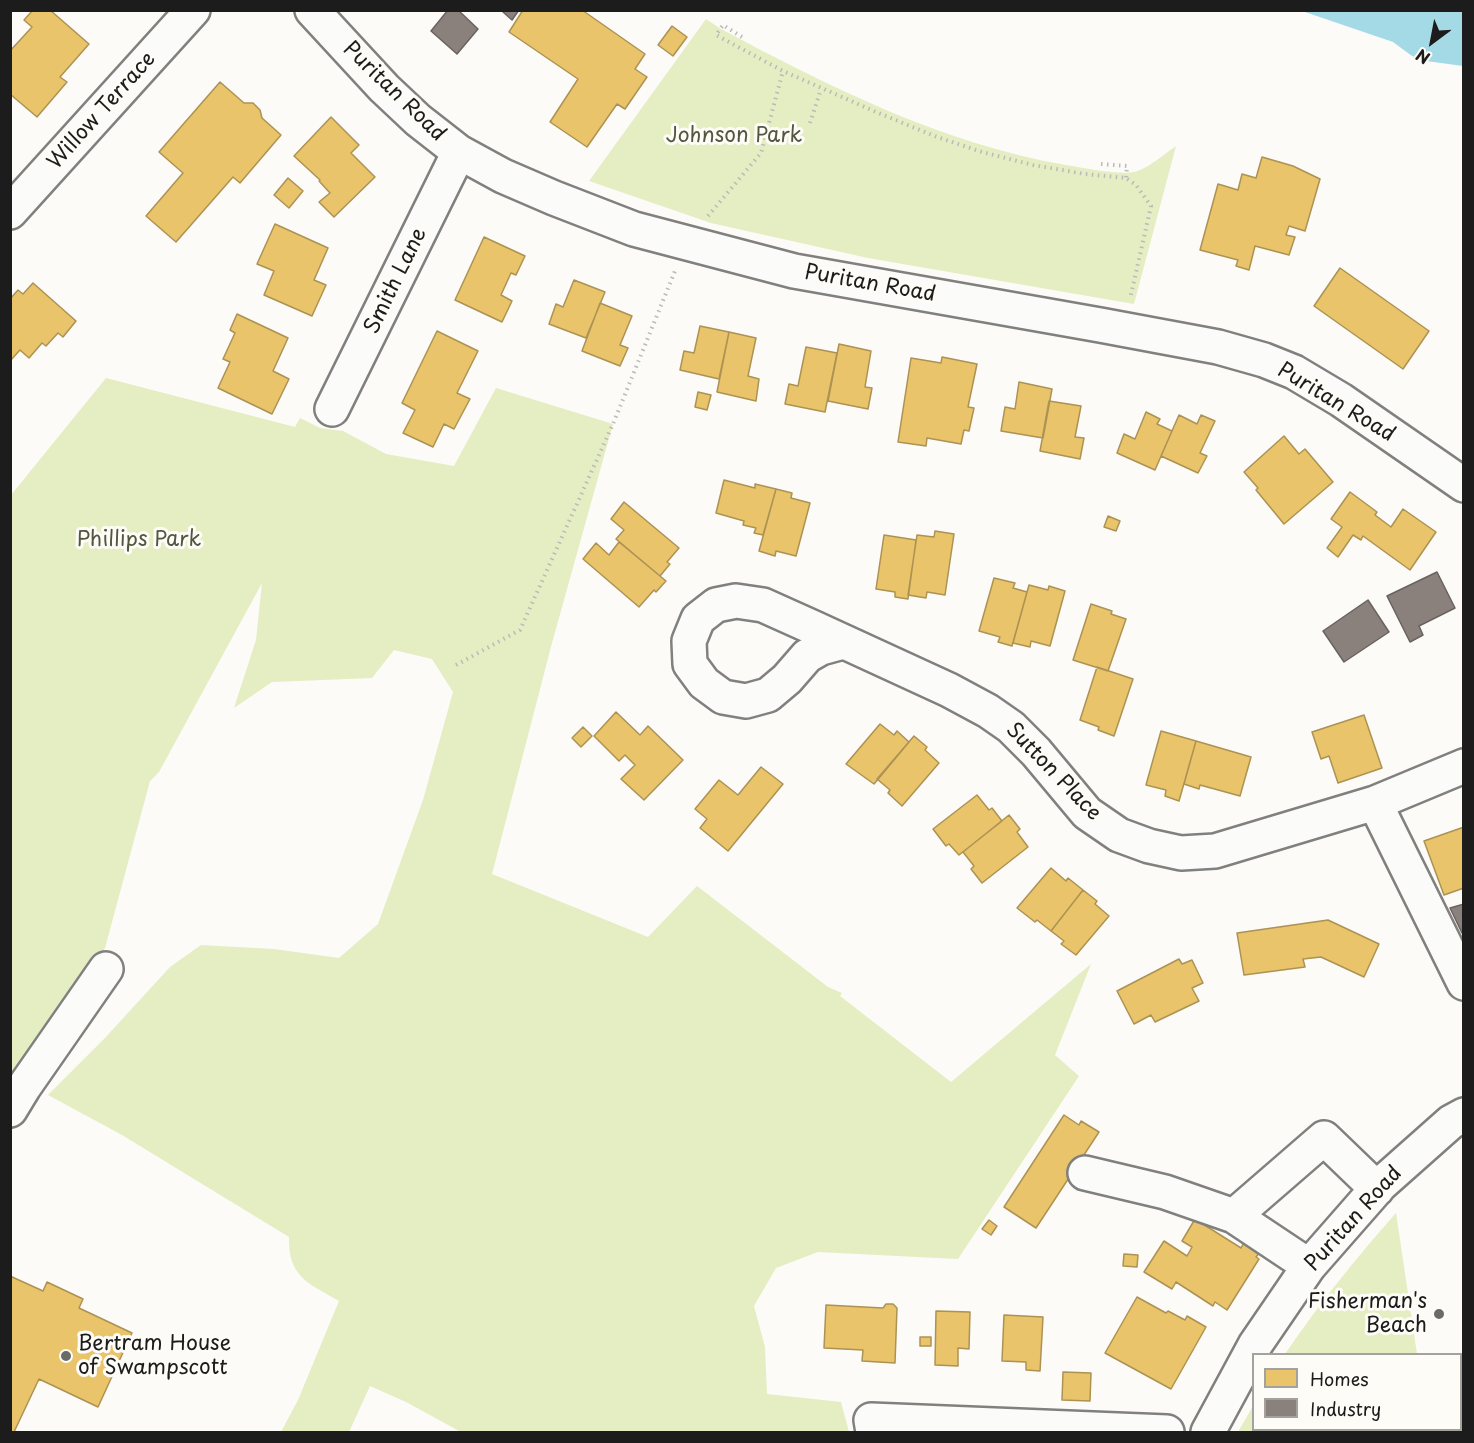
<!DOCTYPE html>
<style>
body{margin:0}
#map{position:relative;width:1474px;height:1443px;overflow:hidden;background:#fcfbf8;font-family:"Playpen Sans",sans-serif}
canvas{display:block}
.frame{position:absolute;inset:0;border:12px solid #1c1c1c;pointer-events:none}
.legend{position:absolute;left:1252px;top:1353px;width:210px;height:78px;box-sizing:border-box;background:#fdfcf7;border:2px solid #a3a29f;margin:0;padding:8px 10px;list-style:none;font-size:18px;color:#1c1c1c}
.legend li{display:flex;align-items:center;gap:12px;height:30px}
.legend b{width:30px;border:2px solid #a3a29f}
.north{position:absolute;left:1402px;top:12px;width:60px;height:60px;-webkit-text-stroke:4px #fdfcf7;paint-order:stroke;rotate:212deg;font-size:16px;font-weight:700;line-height:24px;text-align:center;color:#1c1c1c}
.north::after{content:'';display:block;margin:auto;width:21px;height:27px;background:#1c1c1c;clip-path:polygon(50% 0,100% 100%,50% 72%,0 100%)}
</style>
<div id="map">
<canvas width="1474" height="1443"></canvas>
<div class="frame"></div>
<ul class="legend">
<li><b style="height:16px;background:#e9c46a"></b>Homes</li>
<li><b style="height:16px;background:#8a817c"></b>Industry</li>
</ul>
<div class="north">N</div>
</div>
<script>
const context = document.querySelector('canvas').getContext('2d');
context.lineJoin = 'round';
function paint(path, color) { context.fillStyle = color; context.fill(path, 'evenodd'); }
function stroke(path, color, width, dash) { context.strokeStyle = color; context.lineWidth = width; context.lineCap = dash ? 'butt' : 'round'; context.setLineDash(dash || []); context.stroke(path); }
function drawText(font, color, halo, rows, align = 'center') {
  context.font = font + ' "Playpen Sans",sans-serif'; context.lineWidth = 6; context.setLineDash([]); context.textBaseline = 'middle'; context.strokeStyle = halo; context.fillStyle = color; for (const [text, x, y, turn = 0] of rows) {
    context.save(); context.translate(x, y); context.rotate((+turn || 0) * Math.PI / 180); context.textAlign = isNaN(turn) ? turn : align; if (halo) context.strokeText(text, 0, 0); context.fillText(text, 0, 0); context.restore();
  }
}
paint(new Path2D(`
 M706 19 721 29C830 87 943 144 1066 165 1084 168 1117 175 1134 172 1146 170 1166 153 1176 146L1134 304 868 258 711 223 589 181Z
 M106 378 295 427 300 418 320 428 343 431 386 454 454 466 496 388 613 424 552 643 492 874 648 937 697 886 828 987 842 993 840 996 951 1082 1091 964 1055 1055 1079 1076 958 1259 818 1252 776 1268 754 1306 765 1347 767 1394 841 1402 849 1432H461L406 1402 370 1386 349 1432H281L298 1400 339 1301C308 1283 288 1277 289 1237L122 1135 48 1095 104 1039 170 967 201 945 274 949 339 958 378 924 423 800 453 692 432 659 394 650 372 678 272 682 234 708 256 640 262 583 159 772 150 781 105 948 11 1087V495Z
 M1396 1213 1417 1354H1285C1319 1304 1356 1258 1396 1213Z
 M1253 1406 1254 1430H1429V1432H1238Z`), '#e5edc2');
paint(new Path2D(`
 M1302 11H1463V66L1426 61 1412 56 1393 42Z`), '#a4dae6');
const homes = new Path2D(`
 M33 10H50L89 44 60 77 67 82 37 117 10 94V51L32 27 24 20Z
 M523 10H582L645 54 635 69 647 77 625 109 617 104 587 147 550 122 578 79 509 32Z
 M672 26 687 37 673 56 658 45Z
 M220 82 244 103H253L260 110 262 118 281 135 240 183 233 177 176 242 146 216 183 173 159 152Z
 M331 117 359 145 351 153 375 177 334 217 319 202 330 193 319 181 320 180 294 156Z
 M1262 157 1293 166 1320 179 1305 231 1289 226 1286 235 1295 237 1289 255 1255 246 1249 270 1236 266 1238 260 1200 250 1218 184 1238 190 1242 174 1256 178Z
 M288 178 303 191 289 208 274 195Z
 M275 224 328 248 314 280 326 285 312 316 264 295 274 271 257 264Z
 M484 237 525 256 516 275 511 273 501 295 512 301 502 322 455 300Z
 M1340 268 1429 331 1403 369 1314 306Z
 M574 280 605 292 586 338 549 324 556 304 563 307Z
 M33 283 76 321 63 337 58 333 46 346 42 343 29 358 20 350 10 361V299L18 290 23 294Z
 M600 303 632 316 620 345 628 348 620 366 582 351Z
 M237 314 288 338 273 371 289 379 272 414 218 388 230 362 223 359 235 333 230 330Z
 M700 326 729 332 719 379 680 370 684 351 694 353Z
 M437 331 478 351 457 393 470 399 454 429 444 424 433 447 403 433 415 410 402 403Z
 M729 332 756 338 748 376 759 379 756 401 717 392Z
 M839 344 871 351 865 387 872 388 868 409 828 401Z
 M806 347 837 353 825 412 785 404 789 384 798 386Z
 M942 357 977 364 968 407 974 408 969 431 964 430 961 444 927 438 926 446 898 442 911 358 941 363Z
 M1019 382 1052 389 1043 438 1001 431 1005 407 1015 409Z
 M698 392 711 395 707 410 695 407Z
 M1049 401 1081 406 1075 437 1084 438 1080 459 1040 451Z
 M1146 412 1160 419 1157 424 1172 431 1155 470 1117 453 1124 434 1135 439Z
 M1179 415 1197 424 1201 415 1215 421 1200 453 1207 456 1198 473 1161 456Z
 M1284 436 1299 454 1305 449 1333 482 1284 524 1256 490 1258 488 1244 472Z
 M724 480 755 488V484L776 489 763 535 754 533 756 528 743 525 744 521 716 513Z
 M776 489 792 493 791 498 810 503 796 556 776 551 775 556 759 551Z
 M1350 492 1377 512 1375 515 1391 527 1403 509 1436 532 1410 570 1363 536 1361 540 1353 535 1338 557 1327 548 1342 527 1331 519Z
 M624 502 679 548 667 562 670 564 660 576 616 539 624 530 611 519Z
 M1108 516 1120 521 1116 531 1104 527Z
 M935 531 954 534 945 595 927 592 926 598 908 595 917 535 934 537Z
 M884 535 916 540 908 599 895 597V592L876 589Z
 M619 542 666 581 656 592 654 590 639 607 583 559 596 543 609 555Z
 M994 578 1015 583 1013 588 1027 592 1012 646 998 642 1000 637 979 631Z
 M1029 585 1048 590 1049 586 1065 591 1050 646 1031 641 1030 647 1013 643Z
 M1091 604 1112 611 1111 614 1126 619 1108 671 1073 660Z
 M1097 667 1133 679 1114 736 1098 730 1099 727 1080 720Z
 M616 712 640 735 648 726 683 760 644 800 621 779 635 765 625 755 619 761 594 736Z
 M1364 715 1382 768 1338 783 1329 756 1321 759 1312 732Z
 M880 724 894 735 897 731 909 742 874 784 846 764Z
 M583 727 592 736 581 747 572 738Z
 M1161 731 1196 741 1179 801 1165 796 1166 790 1146 785Z
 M914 736 927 747 925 750 939 763 902 806 888 793 890 790 877 779Z
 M1196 741 1251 757 1240 796 1200 785 1199 789 1184 784Z
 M761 767 783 784 728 851 700 828 707 819 695 809 719 780 738 795Z
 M977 795 989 810 992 808 1002 821 959 855 949 844 946 846 933 829Z
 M1009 815 1020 829 1017 832 1028 847 982 883 971 869 974 866 963 852Z
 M1464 827V888L1444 895 1424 841Z
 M1051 868 1066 881 1068 878 1083 890 1051 931 1037 920 1035 922 1017 908Z
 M1083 890 1097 901 1095 904 1109 916 1076 955 1061 944 1064 941 1051 931Z
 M1328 920 1379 944 1364 977 1321 957 1303 959 1305 967 1244 975 1237 933Z
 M1179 959 1182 964 1192 960 1203 983 1192 988 1199 1001 1155 1022 1151 1015 1134 1024 1117 991Z
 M1064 1115 1079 1125 1081 1121 1099 1132 1036 1228 1004 1207Z
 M1195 1219 1241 1248 1244 1242 1260 1252 1256 1257 1259 1259 1227 1310 1215 1302 1213 1306 1176 1282 1172 1289 1144 1272 1164 1241 1187 1256 1192 1247 1182 1241Z
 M989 1220 997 1226 991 1235 982 1229Z
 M1124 1254 1138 1255 1137 1267 1123 1266Z
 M10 1276 43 1291 47 1282 83 1299 79 1308 132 1333 98 1407 39 1379 14 1432H10Z
 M1137 1297 1166 1313 1168 1311 1185 1320 1187 1316 1206 1327 1171 1389 1105 1353Z
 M886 1304H893L897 1308 895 1363 862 1361 863 1350 824 1348 826 1305 883 1308Z
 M936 1311 970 1312 969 1349 958 1348V1366L935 1365Z
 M1004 1315 1043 1317 1040 1371 1026 1370V1362L1002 1361Z
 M920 1337H931V1346H920Z
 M1063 1372 1091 1373 1090 1401 1062 1400Z`);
paint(homes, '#e9c46a');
stroke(homes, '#ac9253', 1.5);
const industry = new Path2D(`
 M448 10H458L478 29 457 54 431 31Z
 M505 10H519L512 20 503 12Z
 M1437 572 1455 608 1419 626 1423 635 1410 642 1387 596Z
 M1368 600 1389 632 1344 662 1323 631Z
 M1464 904V932L1462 933 1450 908Z`);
paint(industry, '#8a817c');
stroke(industry, '#69635f', 1.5);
const minor = new Path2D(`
 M312 10 384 88 418 120 459 152 503 176 554 198 634 229 794 271 1100 325 1218 347 1264 360 1294 372 1341 400 1464 485
 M10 212 193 10
 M332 409 459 152
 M843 642 821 648 807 656 787 679 768 695 746 701 723 697 704 683 690 664 689 641 698 619 716 605 736 601 763 605 812 627 949 690 988 711 1011 727 1036 752 1087 813 1119 835 1149 846 1181 853 1215 851 1375 803
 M1464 766 1375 803 1464 983
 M10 1110 24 1087 106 969
 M1085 1173 1165 1192 1234 1216 1309 1266
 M1234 1216 1324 1138 1377 1189
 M873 1432 871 1420 1167 1432
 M1208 1432 1255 1345 1309 1266 1380 1185 1451 1122 1464 1115`);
stroke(minor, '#81807f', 38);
stroke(new Path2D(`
 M742 37 723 25 716 35 783 71 876 112 937 137 982 152 1033 165 1085 174 1126 178 1136 185 1151 206 1130 299
 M810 123 821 89
 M1101 164 1127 166 1126 178
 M708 216 761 153 783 71
 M456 665 520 630 613 424 675 271`), '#bbbab8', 4, [1.5, 4.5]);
stroke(minor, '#fbfbf9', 33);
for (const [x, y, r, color] of [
 [1439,1314,6,"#6a6a69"],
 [66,1356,6,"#6a6a69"]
]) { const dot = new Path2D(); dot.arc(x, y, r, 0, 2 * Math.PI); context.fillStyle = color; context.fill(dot); stroke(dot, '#fdfcf7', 2); }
drawText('21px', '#1c1c1c', '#fdfcf7', [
 ["Puritan Road",394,92,44],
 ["Willow Terrace",102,111,-48],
 ["Smith Lane",396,281,-64],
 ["Puritan Road",870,284,10],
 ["Puritan Road",1336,403,31],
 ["Sutton Place",1053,772,46],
 ["Puritan Road",1354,1219,-48]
]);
drawText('21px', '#535740', '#fdfcf7', [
 ["Johnson Park",734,136],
 ["Phillips Park",139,540]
]);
drawText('21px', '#1c1c1c', '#fdfcf7', [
 ["Fisherman's",1427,1302],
 ["Beach",1427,1326],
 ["Bertram House",78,1344,"left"],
 ["of Swampscott",78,1368,"left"]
], 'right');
</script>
